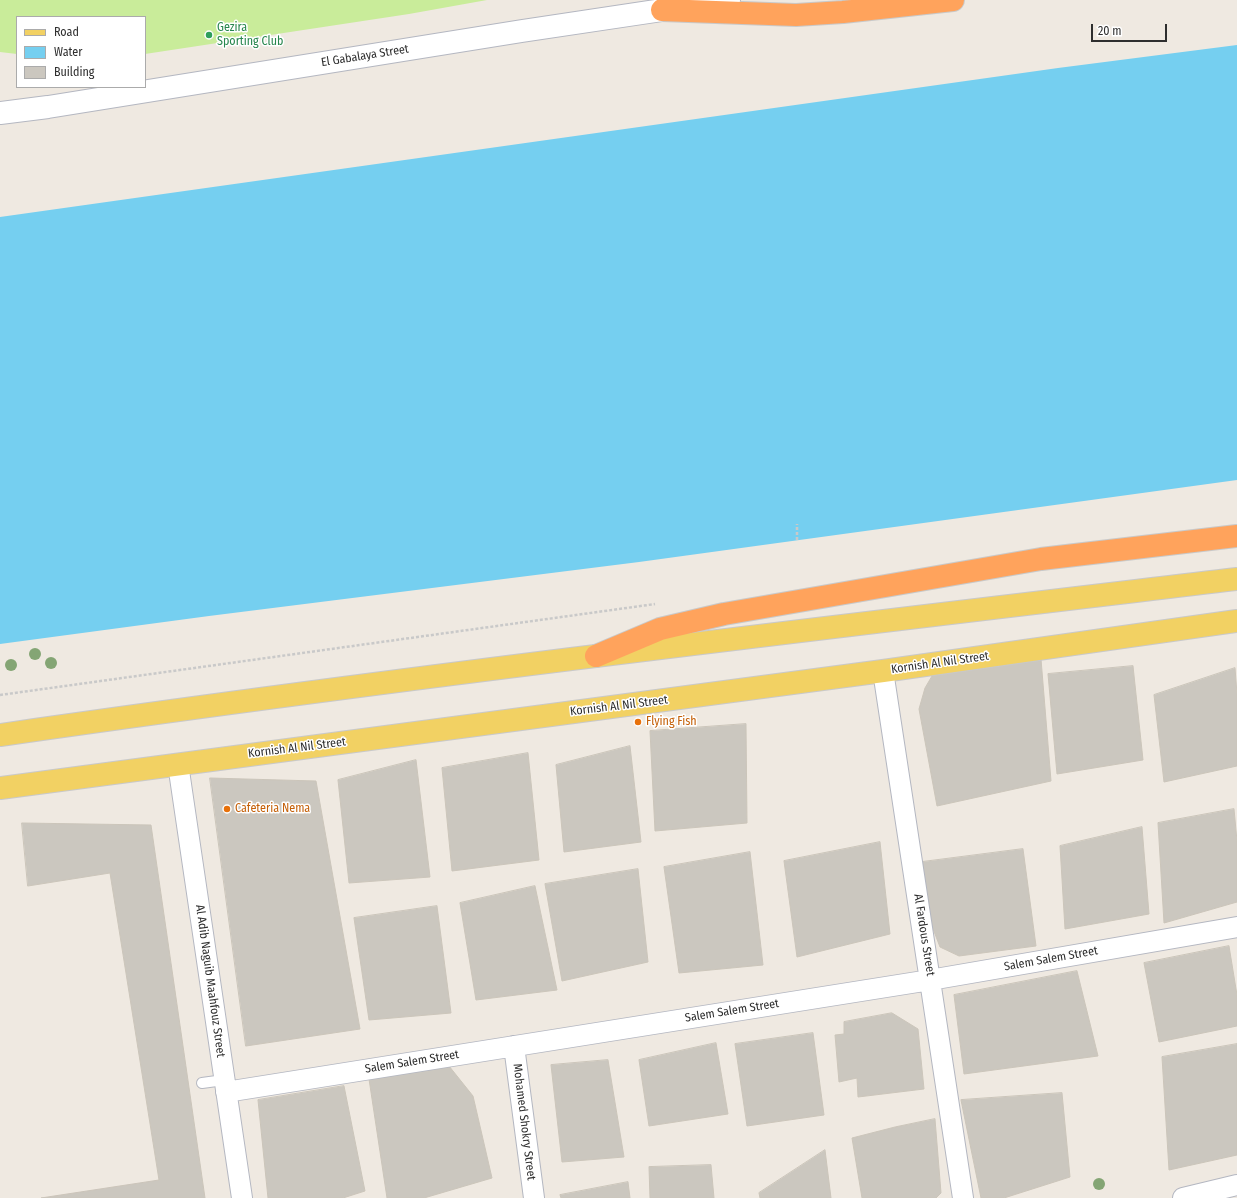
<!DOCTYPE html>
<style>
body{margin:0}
#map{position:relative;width:1237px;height:1198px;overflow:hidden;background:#efe9e1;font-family:"Fira Sans Condensed",sans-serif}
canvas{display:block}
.legend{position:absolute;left:16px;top:16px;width:130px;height:72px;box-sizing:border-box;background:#fff;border:1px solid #ababab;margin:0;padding:5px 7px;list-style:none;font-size:12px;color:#2e2e2e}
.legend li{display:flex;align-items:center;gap:8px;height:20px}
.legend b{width:20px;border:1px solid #ababab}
.scale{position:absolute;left:1091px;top:24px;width:76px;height:18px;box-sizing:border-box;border:2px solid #2e2e2e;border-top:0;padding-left:5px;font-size:12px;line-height:14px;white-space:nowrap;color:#2e2e2e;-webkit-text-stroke:3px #fff;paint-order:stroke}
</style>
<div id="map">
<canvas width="1237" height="1198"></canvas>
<ul class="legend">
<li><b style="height:5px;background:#f2d163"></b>Road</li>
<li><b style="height:11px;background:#75cff0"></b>Water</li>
<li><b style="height:11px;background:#cbc7bf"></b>Building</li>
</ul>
<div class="scale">20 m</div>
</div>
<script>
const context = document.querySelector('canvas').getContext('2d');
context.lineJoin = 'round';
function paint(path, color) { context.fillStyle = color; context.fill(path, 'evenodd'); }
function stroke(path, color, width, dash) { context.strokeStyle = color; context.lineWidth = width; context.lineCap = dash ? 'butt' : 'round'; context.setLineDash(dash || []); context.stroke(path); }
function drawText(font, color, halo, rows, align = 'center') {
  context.font = font + ' "Fira Sans Condensed",sans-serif'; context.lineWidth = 3; context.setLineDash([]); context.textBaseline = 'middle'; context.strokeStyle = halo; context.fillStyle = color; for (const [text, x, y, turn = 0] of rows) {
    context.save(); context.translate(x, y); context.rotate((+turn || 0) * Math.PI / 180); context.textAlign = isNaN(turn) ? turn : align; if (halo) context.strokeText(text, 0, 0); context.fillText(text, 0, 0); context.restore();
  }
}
paint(new Path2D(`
 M0 0H487L409 14 145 54V17H17V54L0 52Z`), '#c9ec9a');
paint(new Path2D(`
 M1237 45V480L639 562 209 616 0 644V217L1058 68Z`), '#75cff0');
const building = new Path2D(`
 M1041 659 1051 781 937 806 919 709 925 688 932 676 943 667Z
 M1133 666 1143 760 1057 774 1048 674Z
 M1235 668 1237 694V766L1164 782 1154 695Z
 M746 724 747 823 655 831 650 731Z
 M630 746 641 842 564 852 556 765Z
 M528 753 539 860 452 871 442 768Z
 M416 760 430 877 349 883 338 780Z
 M210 778 316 781 360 1029 246 1046Z
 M1234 809 1237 841V902L1164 923 1158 823Z
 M22 823 151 825 205 1198H41L159 1180 110 873 28 886Z
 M1142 827 1149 914 1065 929 1060 846Z
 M880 842 890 934 797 957 784 861Z
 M1023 849 1036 946 959 956 940 947 930 921 922 862Z
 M750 852 763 965 679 973 664 867Z
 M638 869 648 962 562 981 545 884Z
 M535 886 557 990 476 1000 460 903Z
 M437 906 451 1013 369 1020 354 918Z
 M1229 946 1237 995V1026L1159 1042 1144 963Z
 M1077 971 1098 1056 964 1074 954 995Z
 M892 1013 918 1029 924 1089 858 1097 857 1078 839 1082 835 1035 844 1034V1022Z
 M813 1033 824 1115 747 1126 735 1044Z
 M716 1043 728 1114 649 1126 639 1060Z
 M1237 1044V1155L1169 1170 1162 1057Z
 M608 1060 624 1157 562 1162 551 1065Z
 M449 1066 473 1096 492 1178 424 1198H387L369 1079Z
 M344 1086 365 1191 343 1198H268L258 1100Z
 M1062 1093 1070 1177 1004 1198H981L961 1100Z
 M935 1119 941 1193 936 1198H862L852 1138 895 1127Z
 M825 1150 831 1198H760L759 1193Z
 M711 1165 714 1198H650L649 1167Z
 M628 1182 630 1198H561L560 1195Z`);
paint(building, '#cbc7bf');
stroke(building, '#cbc5ba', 1);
const lane = new Path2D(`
 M202 1083 224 1080`);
const street = new Path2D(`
 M883 671 963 1198
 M178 764 242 1198
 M514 1046 534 1198
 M226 1092 930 980 1237 927
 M1183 1198 1237 1185`);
const secondary = new Path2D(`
 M0 113 48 107 522 31 729 0`);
const primary = new Path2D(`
 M0 735C411 676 824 628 1237 579
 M0 788 883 671 1237 621`);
const highway = new Path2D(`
 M662 10 796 15 843 12 953 0
 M596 656 660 629 724 614 1041 559 1237 536`);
stroke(lane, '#b4b7c1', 12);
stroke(street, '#b4b7c1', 22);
stroke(secondary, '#b4b7c1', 24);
stroke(primary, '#c9c9c9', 24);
stroke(highway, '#c9c9c9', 24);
stroke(new Path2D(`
 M797 540V524
 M0 695 655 604`), '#c9c9c9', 2.5, [3, 2]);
stroke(lane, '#fff', 10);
stroke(street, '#fff', 20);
stroke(secondary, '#fff', 22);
stroke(primary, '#f2d163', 22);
stroke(highway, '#ffa35c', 22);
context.fillStyle = '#84a574';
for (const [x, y] of [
 [35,654],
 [51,663],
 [11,665],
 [1099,1184]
]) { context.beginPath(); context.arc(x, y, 6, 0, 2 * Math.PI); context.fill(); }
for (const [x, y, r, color] of [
 [209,35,4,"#2e9e5b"],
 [638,722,4,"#e8710a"],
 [227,809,4,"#e8710a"]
]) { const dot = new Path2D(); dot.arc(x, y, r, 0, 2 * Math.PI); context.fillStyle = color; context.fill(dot); stroke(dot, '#fff', 1.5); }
drawText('12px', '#27864d', '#fff', [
 ["Gezira",217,28],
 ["Sporting Club",217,42]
], 'left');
drawText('12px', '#2e2e2e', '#fff', [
 ["El Gabalaya Street",365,56,-9],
 ["Kornish Al Nil Street",940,663,-8],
 ["Kornish Al Nil Street",619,706,-7],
 ["Kornish Al Nil Street",297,748,-7],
 ["Al Fardous Street",924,935,81],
 ["Salem Salem Street",1051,959,-10],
 ["Al Adib Naguib Maahfouz Street",210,981,82],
 ["Salem Salem Street",732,1011,-9],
 ["Salem Salem Street",412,1062,-9],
 ["Mohamed Shokry Street",524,1122,83]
]);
drawText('12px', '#c56008', '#fff', [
 ["Flying Fish",646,722],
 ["Cafeteria Nema",235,809]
], 'left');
</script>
